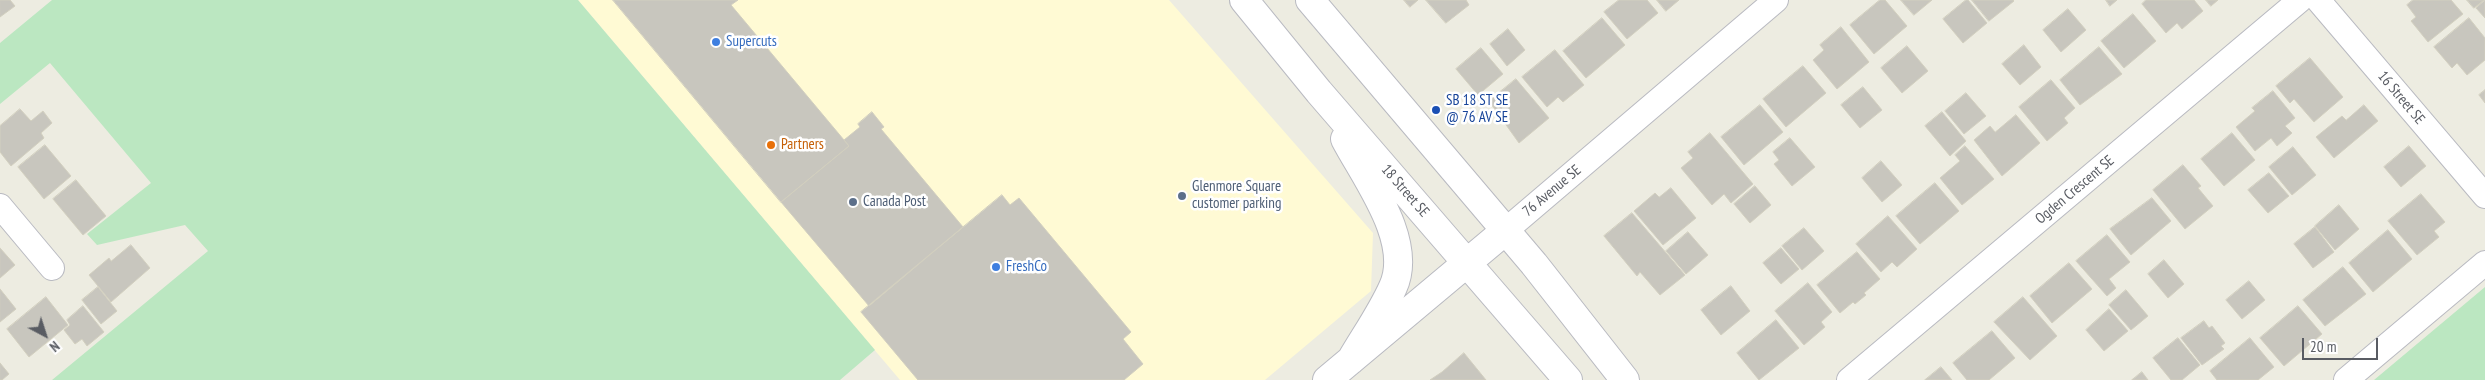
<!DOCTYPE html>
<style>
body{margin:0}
#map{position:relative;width:2485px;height:380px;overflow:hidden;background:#edece1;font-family:"PT Sans Narrow",sans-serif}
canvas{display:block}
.north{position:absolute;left:20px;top:310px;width:50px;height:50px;-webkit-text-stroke:4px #fff;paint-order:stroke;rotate:140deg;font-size:14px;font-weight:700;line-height:20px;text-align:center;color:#595c63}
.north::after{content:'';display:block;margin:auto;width:18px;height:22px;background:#595c63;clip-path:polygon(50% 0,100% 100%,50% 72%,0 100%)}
.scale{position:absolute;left:2302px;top:338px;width:76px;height:22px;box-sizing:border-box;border:2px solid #595c63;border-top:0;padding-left:6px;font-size:15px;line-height:18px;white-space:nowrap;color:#595c63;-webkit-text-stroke:4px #fff;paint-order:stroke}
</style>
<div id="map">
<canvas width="2485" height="380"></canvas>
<div class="north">N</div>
<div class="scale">20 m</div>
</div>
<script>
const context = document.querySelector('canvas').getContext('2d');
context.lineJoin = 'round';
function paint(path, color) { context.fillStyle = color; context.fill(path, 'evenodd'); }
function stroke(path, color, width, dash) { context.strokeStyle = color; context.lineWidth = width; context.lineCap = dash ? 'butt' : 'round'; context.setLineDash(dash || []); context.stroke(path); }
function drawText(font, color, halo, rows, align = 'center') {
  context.font = font + ' "PT Sans Narrow",sans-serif'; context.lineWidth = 5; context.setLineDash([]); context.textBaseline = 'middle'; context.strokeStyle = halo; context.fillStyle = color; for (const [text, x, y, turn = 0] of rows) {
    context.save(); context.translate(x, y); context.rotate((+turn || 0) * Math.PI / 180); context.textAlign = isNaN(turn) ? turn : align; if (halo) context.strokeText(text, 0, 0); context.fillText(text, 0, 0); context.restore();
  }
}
paint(new Path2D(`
 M578 0H1169L1373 233 1371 291 1265 380H900Z`), '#fffad4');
paint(new Path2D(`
 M52 0H578L875 350 840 380H52L208 251 185 225 97 245 87 234 151 183 50 63 0 104V43Z
 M2485 287V380H2374Z`), '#bbe7c1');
const building = new Path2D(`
 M0 0H10L15 6 0 17Z
 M613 0H738L731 5 849 146 781 202Z
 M1404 0H1418L1410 7Z
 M1426 0H1466L1469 5 1446 23Z
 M1619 0H1647L1658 13 1627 39 1604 12Z
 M1657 0H1679L1666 11Z
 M1880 0H1885L1907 26 1874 54 1850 25Z
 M1901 0H1932L1914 15Z
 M1966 0H1968L1987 23 1963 43 1943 19Z
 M1972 0H2013L2014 1 1989 21Z
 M2106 0H2117L2110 6Z
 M2146 0H2194L2203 11 2182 29 2177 23 2166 33 2142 4Z
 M2206 0H2218L2211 6Z
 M2413 0H2451L2463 14 2428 42 2411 21 2416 17 2407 5Z
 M2467 0H2484L2474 8Z
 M2485 0V18L2476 8Z
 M2068 9 2086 30 2061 52 2043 30Z
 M2133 14 2156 41 2124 68 2101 41Z
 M1602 18 1625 45 1586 78 1563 51Z
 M2469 18 2485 38V60L2467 75 2457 63 2452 68 2434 47Z
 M1841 27 1869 62 1837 89 1813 60 1824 50 1820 45Z
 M1508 29 1525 50 1507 66 1490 44Z
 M2024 45 2041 67 2020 85 2002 64Z
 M1907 46 1928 71 1902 93 1881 68Z
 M2099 47 2122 74 2080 105 2060 80Z
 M1481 48 1503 74 1478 95 1456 69Z
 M1555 50 1584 85 1563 102 1558 97 1547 107 1522 77Z
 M2310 58 2343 97 2314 122 2294 99 2290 103 2276 86Z
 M1803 66 1826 93 1786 127 1763 99Z
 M1516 79 1549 118 1519 143 1489 101Z
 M2051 80 2075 108 2064 118 2068 123 2047 141 2019 107Z
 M1863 87 1882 110 1860 128 1841 105Z
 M2485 90V103L2479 95Z
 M2273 91 2295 118 2285 126 2292 133 2277 146 2271 138 2255 151 2236 127 2255 111 2252 108Z
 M1966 93 1986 116 1964 134 1945 111Z
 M1760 105 1783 132 1744 165 1721 137Z
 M2364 105 2378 121 2334 158 2316 137 2342 116 2346 120Z
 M20 109 31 121 43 111 52 123 41 133 44 138 11 166 0 152V126Z
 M872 112 884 127 881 129 963 227 869 306 781 202 849 146 844 140 860 127 858 124Z
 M1942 112 1966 141 1950 156 1925 126Z
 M2016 115 2040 143 2002 176 1974 140 1990 126 1995 132Z
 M1710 133 1753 184 1731 203 1724 194 1712 205 1681 168 1693 158 1688 152Z
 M2232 133 2255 160 2224 186 2201 159Z
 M1790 138 1815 167 1792 186 1774 164 1779 160 1773 152Z
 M45 145 71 176 44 199 18 167Z
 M1965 146 1994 179 1962 205 1940 178 1960 161 1955 155Z
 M2409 146 2426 166 2401 187 2384 167Z
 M2293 147 2316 175 2292 195 2269 167Z
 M1881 161 1902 185 1882 202 1862 178Z
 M2183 165 2201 186 2198 188 2213 206 2185 229 2153 190Z
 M2269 173 2289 196 2268 213 2248 190Z
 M76 180 106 216 83 235 53 199Z
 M1935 183 1959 211 1920 244 1896 216Z
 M1755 186 1771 205 1750 223 1734 204Z
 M1671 188 1696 218 1663 245 1634 211 1655 193 1659 197Z
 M2421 194 2445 222 2434 231 2439 237 2417 255 2388 221Z
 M1002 195 1010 205 1019 198 1131 332 1123 339 1143 364 1124 380H918L861 312Z
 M2152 198 2171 221 2131 255 2110 229Z
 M2339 205 2359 229 2335 250 2315 226Z
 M1632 213 1685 275 1660 295 1640 272 1637 276 1604 236Z
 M1888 216 1917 249 1897 267 1892 262 1881 272 1856 244Z
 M2315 227 2334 252 2313 268 2294 244Z
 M1804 228 1824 251 1802 270 1782 246Z
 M2388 230 2412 259 2373 292 2349 263Z
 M1688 232 1708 255 1686 274 1666 251Z
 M2107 235 2130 262 2109 279 2116 288 2107 296 2076 261Z
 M131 245 150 268 111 302 89 275 109 258 111 261Z
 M0 248 15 265 0 278Z
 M1781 248 1799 269 1781 284 1763 263Z
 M1857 252 1880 279 1864 293 1866 295 1855 304 1853 302 1840 313 1817 285Z
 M2164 260 2184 284 2168 298 2148 274Z
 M2069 263 2092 289 2052 323 2030 296Z
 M2343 267 2366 294 2325 326 2303 300Z
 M2249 281 2265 300 2242 319 2226 300Z
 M1808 283 1832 312 1821 322 1825 327 1804 345 1775 311Z
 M1731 286 1750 311 1721 335 1701 310Z
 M98 287 117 311 101 324 82 300Z
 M0 289 16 309 0 322Z
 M2126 290 2148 316 2131 330 2109 305Z
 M46 297 68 325 29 357 7 329Z
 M2023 297 2057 336 2030 360 1994 322Z
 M83 306 104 332 87 346 82 339 75 344 64 330 70 325 67 320Z
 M2298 306 2322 334 2284 366 2260 338Z
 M2109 309 2128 331 2104 351 2086 330Z
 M1776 320 1799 348 1759 380 1737 353Z
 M2204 321 2209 328 2212 326 2225 343 2221 346 2224 349 2202 365 2181 338Z
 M1992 331 2015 358 1989 380H1967L1953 363Z
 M2178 338 2200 365 2182 380H2171L2153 358Z
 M2250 338 2274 367 2258 380H2217L2210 371Z
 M1464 353 1486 380H1430L1442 372Z
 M0 363 9 374 2 380H0Z
 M1941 367 1952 380H1925Z
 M2142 372 2148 380H2132Z`);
paint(building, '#c8c6be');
stroke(building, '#d2cfbf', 1);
const minor = new Path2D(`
 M2318 0 2485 196
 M0 206 52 268
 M1505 231 1776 0
 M1849 380 2300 0
 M2346 380 2485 263`);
const tertiary = new Path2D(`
 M1244 0 1319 92 1568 380
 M1310 0 1534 264 1625 380
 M1345 139C1366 179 1414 241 1393 287 1382 312 1365 336 1351 360
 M1327 380 1505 231`);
stroke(minor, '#b9bac1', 26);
stroke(tertiary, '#b9bac1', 30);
stroke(minor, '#fff', 24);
stroke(tertiary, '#fff', 28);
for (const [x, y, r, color] of [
 [716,42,5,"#3f7fe0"],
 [1436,110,5,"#1a4fb4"],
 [771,145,5,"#e8710a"],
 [1182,196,5,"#5c6f8a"],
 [853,202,5,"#5c6f8a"],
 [996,267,5,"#3f7fe0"]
]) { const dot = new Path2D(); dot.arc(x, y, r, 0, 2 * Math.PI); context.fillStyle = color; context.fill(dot); stroke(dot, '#fff', 2); }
drawText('15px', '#366cbe', '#fff', [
 ["Supercuts",726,42],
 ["FreshCo",1006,267]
], 'left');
drawText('15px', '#595c63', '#fff', [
 ["16 Street SE",2401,98,50],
 ["Ogden Crescent SE",2075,190,-40],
 ["18 Street SE",1405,191,49],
 ["76 Avenue SE",1552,191,-40]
]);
drawText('15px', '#164399', '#fff', [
 ["SB 18 ST SE",1446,101],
 ["@ 76 AV SE",1446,118]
], 'left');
drawText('15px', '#c56008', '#fff', [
 ["Partners",781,145]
], 'left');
drawText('15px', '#4e5e75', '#fff', [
 ["Glenmore Square",1192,187],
 ["customer parking",1192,204],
 ["Canada Post",863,202]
], 'left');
</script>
